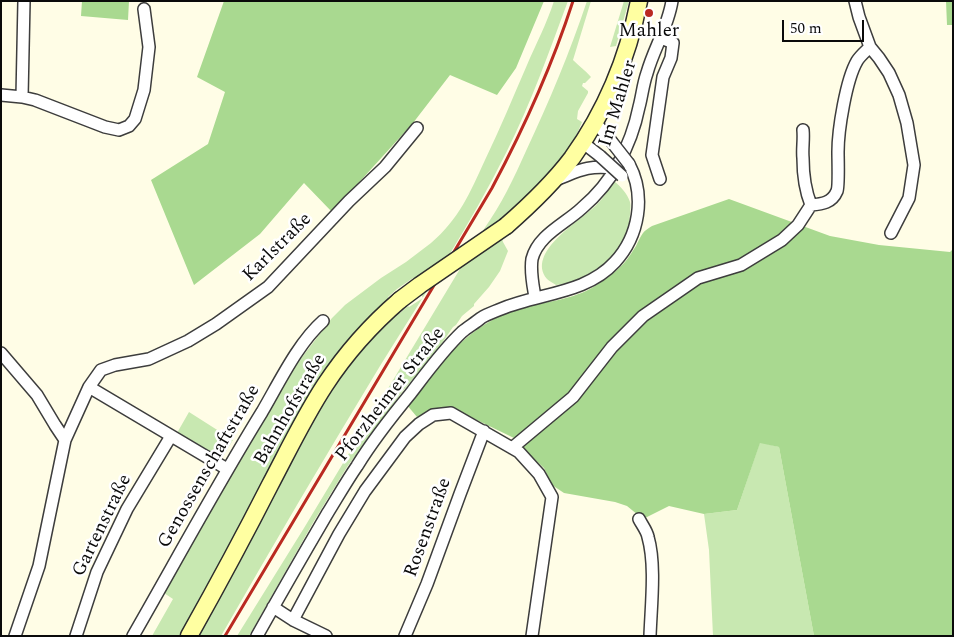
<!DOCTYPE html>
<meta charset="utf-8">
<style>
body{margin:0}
#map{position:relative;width:954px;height:637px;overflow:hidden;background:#fffde6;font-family:Spectral,serif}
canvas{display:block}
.frame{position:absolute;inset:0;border:2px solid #0a0a0a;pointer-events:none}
.scale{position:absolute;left:782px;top:20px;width:82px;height:22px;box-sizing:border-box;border:2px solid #0a0a0a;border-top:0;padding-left:6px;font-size:15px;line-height:18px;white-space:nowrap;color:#0a0a0a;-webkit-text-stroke:4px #fff;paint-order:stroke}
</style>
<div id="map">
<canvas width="954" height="637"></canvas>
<div class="frame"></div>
<div class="scale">50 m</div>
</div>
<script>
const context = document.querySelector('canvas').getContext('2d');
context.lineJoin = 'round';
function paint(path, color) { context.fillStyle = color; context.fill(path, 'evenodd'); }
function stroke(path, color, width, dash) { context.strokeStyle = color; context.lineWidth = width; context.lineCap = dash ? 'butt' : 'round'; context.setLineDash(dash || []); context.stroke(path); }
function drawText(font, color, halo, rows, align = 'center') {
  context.font = font + ' Spectral,serif'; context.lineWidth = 5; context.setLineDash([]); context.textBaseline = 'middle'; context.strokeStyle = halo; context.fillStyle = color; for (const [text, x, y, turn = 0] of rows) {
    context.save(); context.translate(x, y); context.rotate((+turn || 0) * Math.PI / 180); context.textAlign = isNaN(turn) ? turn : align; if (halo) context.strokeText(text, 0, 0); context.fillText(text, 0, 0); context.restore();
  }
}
paint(new Path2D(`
 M554 1H568C549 52 531 103 507 151 470 226 424 295 380 366 326 455 273 545 221 636H196L311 421 356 353 398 311 400 313 408 306 409 307 423 298 413 278 397 289 388 297 390 300 369 320 183 636H152L173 599 164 593 190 548 225 480 290 373 332 318 345 305 381 278 406 262 431 243C459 219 470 193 485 160 500 129 513 97 527 65 536 44 547 23 554 1Z
 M587 1H591L573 60C579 66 585 70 591 77L585 83H583L582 86 588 91V93L578 111 577 119 582 122C567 161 538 187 509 215L507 213 498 221 503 242 508 251 500 271 489 287 474 304V306L462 316 456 325 453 327 436 352 402 392 347 467 314 521 249 636H237L304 528 484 229C501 205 514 178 526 151 549 102 570 52 587 1Z
 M624 1H629L616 46 610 47Z
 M614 181C621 187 627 193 630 202 631 206 630 210 630 214 629 240 615 259 593 273 582 280 569 283 556 285 553 283 549 281 547 279 526 253 578 222 593 208 602 201 608 190 614 181Z
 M189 412 233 440 224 455 219 459 177 433Z
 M760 442 779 447 814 636H713L709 550 704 514 737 510Z`), '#c8e8b1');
paint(new Path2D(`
 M82 1H129L128 20 81 16Z
 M224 1H544L516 68 497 95 450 75 413 123 332 212 304 183 260 234 194 285 151 180 208 144 225 92 197 77Z
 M946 1H953V25H947Z
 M729 199 830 236 879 245 950 252 953 249V636H814L779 447 760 443 737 510 704 514 669 506 643 519 627 506 615 502 564 493 552 485 544 468 523 449 514 438 452 408 431 411 417 417 407 405C440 364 468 323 522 308 547 301 573 300 595 286 606 279 616 272 625 262 629 257 632 252 636 246 638 242 640 237 643 233 645 230 649 228 652 226Z`), '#a9d990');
const street = new Path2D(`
 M855 1 859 17 870 47 879 58 889 73 899 95 907 123 914 165 909 198 891 233
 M1 95 22 97 35 100 105 127 119 130 129 126 135 119 144 90 149 47 144 9
 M22 97 24 1
 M595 122 611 141
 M803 130C804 140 802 149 803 158 803 174 805 190 811 205 822 204 832 203 837 191 839 186 838 160 838 152 838 130 846 80 857 61 860 56 866 51 870 47
 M582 142 600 156
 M660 179 652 155 663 77 671 58 673 43 661 38
 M555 180C579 171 587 165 613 168
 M535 297C533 285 530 272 532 259 538 235 565 224 582 208 596 196 609 181 618 164 628 146 635 127 639 107 642 96 643 84 647 73 654 48 668 27 672 1
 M1 353 37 395 55 425 65 440 39 566 15 636
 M89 387 227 469
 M65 440 89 387 101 370 115 365 149 359 188 341 216 324 268 287 349 201 385 167 417 128
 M512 448 573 397 612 347 643 316 698 278 741 265 782 240 798 225 811 205
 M639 519C642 525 647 531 648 537 656 565 651 606 650 636
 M273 607 293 620 326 636
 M293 620 339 534 365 491 405 437 419 424 433 415 451 413 519 452 539 474 552 497 532 636
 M76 636 97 572 127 509 171 436
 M133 636C176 561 217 485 262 412 279 383 298 343 323 321
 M257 636C280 595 303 555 327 514 337 498 346 482 357 466 373 440 392 416 411 393 427 372 443 350 462 332 468 327 475 323 481 318 487 314 494 312 501 309 539 293 586 294 615 262 639 236 646 196 629 164
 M405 636 427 584 460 494 484 431`);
const secondary = new Path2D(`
 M506 226C530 205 553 183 572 158 605 112 628 57 639 1
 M189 636C217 586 244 536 270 485 288 451 304 417 325 385 346 353 371 325 400 300`);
stroke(street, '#3d3d3d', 14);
stroke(secondary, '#2c2c2c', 19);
stroke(street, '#fff', 11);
stroke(secondary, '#ffffa1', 16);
stroke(new Path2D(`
 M225 636 492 188C524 128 552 66 573 1`), '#ba2a21', 3);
const streetBridge = new Path2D(`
 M611 141 629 164
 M600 156 622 176`);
const secondaryBridge = new Path2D(`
 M400 300 420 285 506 226`);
stroke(streetBridge, '#3d3d3d', 14, []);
stroke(secondaryBridge, '#2c2c2c', 19, []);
stroke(streetBridge, '#fff', 11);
stroke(secondaryBridge, '#ffffa1', 16);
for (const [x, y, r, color] of [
 [649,13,5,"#ba2a21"]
]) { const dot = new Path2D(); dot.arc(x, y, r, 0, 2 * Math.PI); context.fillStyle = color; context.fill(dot); stroke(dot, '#fff', 2); }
drawText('19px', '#0a0a0a', '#fff', [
 ["Mahler",649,32]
]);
drawText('19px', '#0a0a0a', '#fff', [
 ["Im Mahler",619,104,-73],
 ["Karlstraße",278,248,-45],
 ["Pforzheimer Straße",391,395,-52],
 ["Bahnhofstraße",291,410,-60],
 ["Genossenschaftstraße",210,467,-60],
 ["Gartenstraße",103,526,-64],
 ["Rosenstraße",429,528,-70]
]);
</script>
